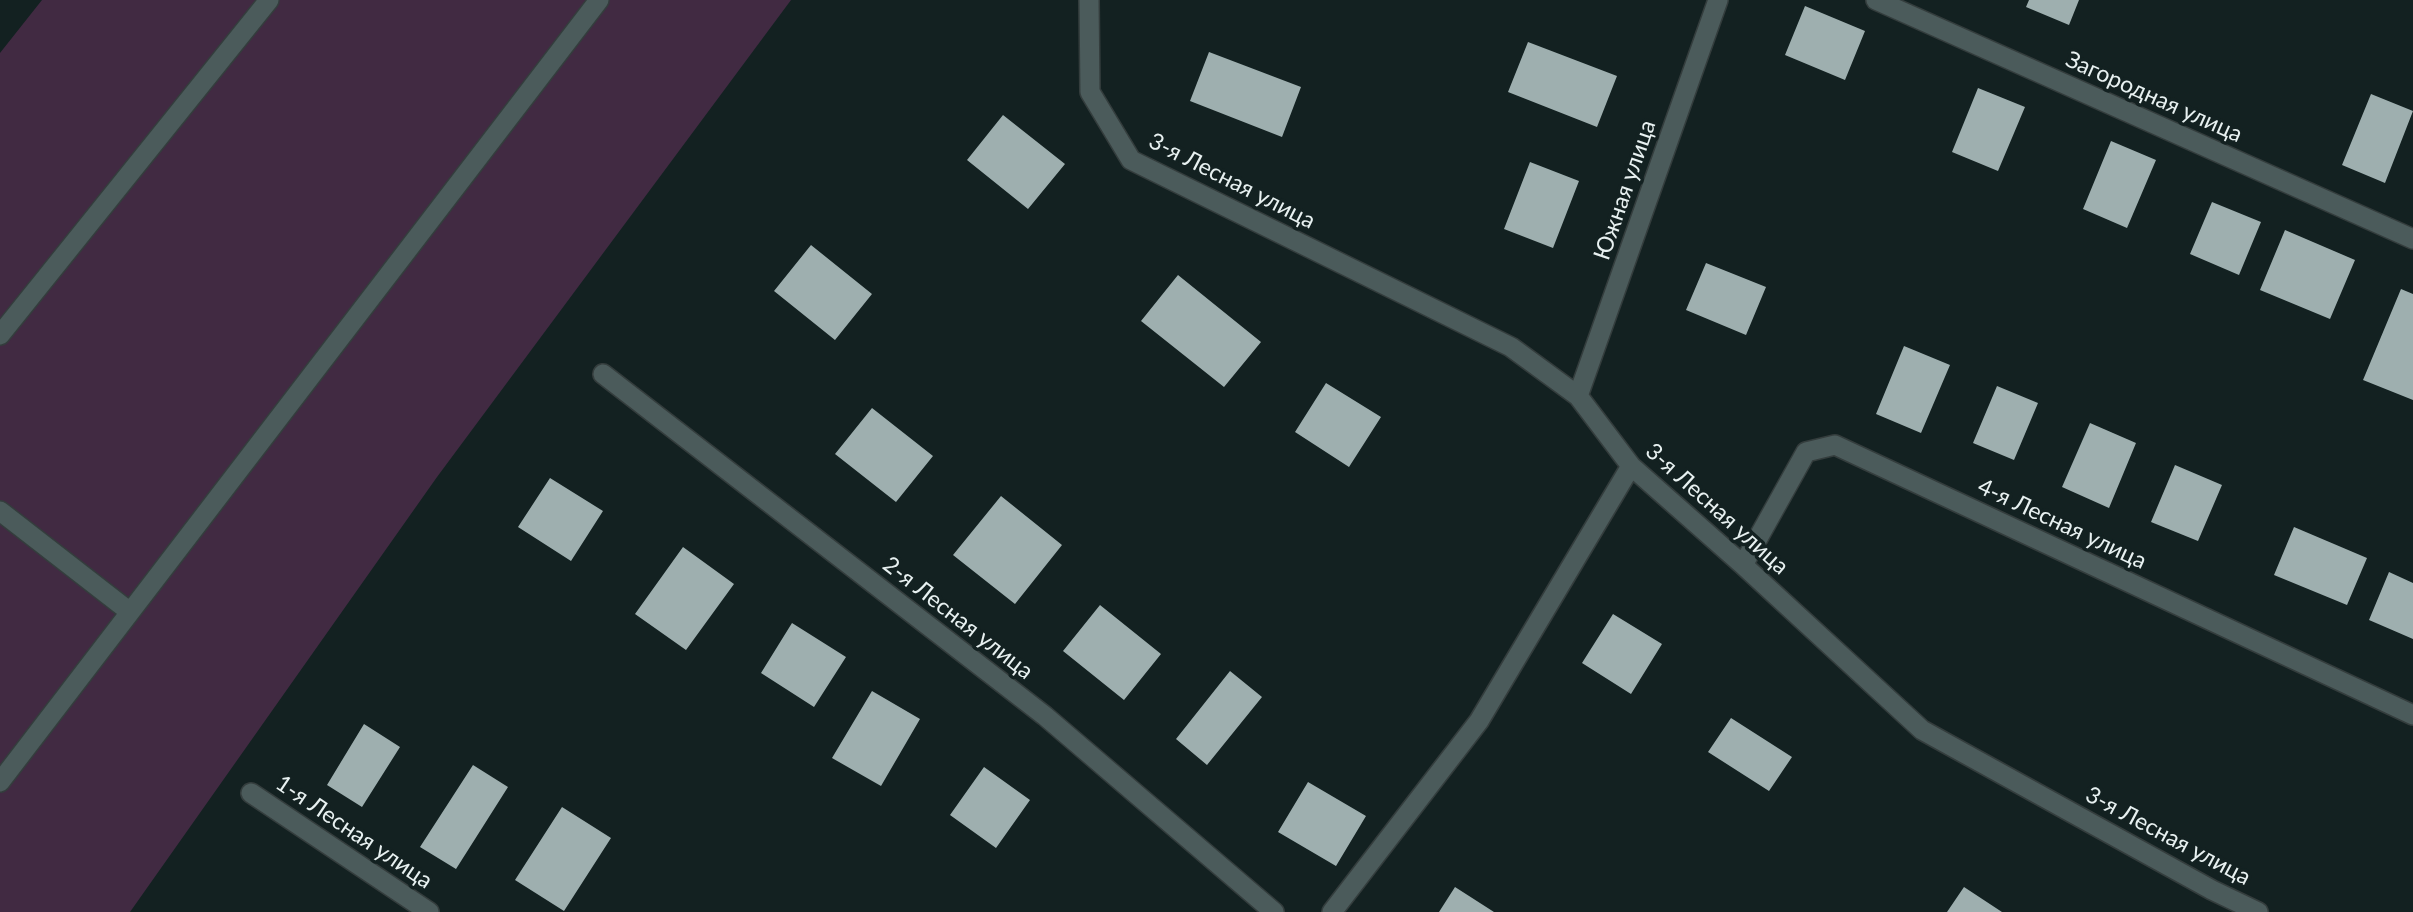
<!DOCTYPE html>
<meta charset="utf-8">
<style>
body{margin:0}
canvas{display:block;background:#132121}
</style>
<canvas width="2413" height="912"></canvas>
<script>
const context = document.querySelector('canvas').getContext('2d');
context.lineJoin = 'round';
function paint(path, color) { context.fillStyle = color; context.fill(path, 'evenodd'); }
function stroke(path, color, width, dash) { context.strokeStyle = color; context.lineWidth = width; context.lineCap = dash ? 'butt' : 'round'; context.setLineDash(dash || []); context.stroke(path); }
function drawText(font, color, halo, rows, align = 'center') {
  context.font = font + ' Lato,sans-serif'; context.lineWidth = 7; context.setLineDash([]); context.textBaseline = 'middle'; context.strokeStyle = halo; context.fillStyle = color; for (const [text, x, y, turn = 0] of rows) {
    context.save(); context.translate(x, y); context.rotate((+turn || 0) * Math.PI / 180); context.textAlign = isNaN(turn) ? turn : align; if (halo) context.strokeText(text, 0, 0); context.fillText(text, 0, 0); context.restore();
  }
}
paint(new Path2D(`
 M42 0H791L437 477 130 912H0V53Z`), '#412a42');
paint(new Path2D(`
 M2029 0H2079L2069 25 2026 7Z
 M1805 6 1865 31 1845 80 1785 55Z
 M1528 42 1617 76 1597 127 1508 92Z
 M1209 52 1301 87 1282 137 1190 101Z
 M1978 88 2025 107 1998 171 1952 152Z
 M2371 94 2413 111 2385 183 2342 165Z
 M1003 115 1065 164 1028 209 967 160Z
 M2111 141 2156 160 2127 228 2083 209Z
 M1530 162 1579 181 1553 248 1504 229Z
 M2212 202 2261 222 2239 275 2190 254Z
 M2285 230 2355 260 2330 319 2260 290Z
 M811 245 872 294 835 340 774 291Z
 M1706 263 1766 287 1746 335 1686 310Z
 M1178 275 1261 342 1224 387 1141 321Z
 M2401 289 2413 294V400L2363 380Z
 M1904 346 1950 365 1921 433 1876 414Z
 M1326 383 1381 417 1349 467 1295 432Z
 M1997 386 2038 403 2014 460 1973 443Z
 M872 408 933 456 896 502 835 454Z
 M2090 423 2136 443 2109 508 2062 487Z
 M2175 465 2222 485 2198 541 2151 522Z
 M550 478 603 511 571 561 518 527Z
 M1001 496 1062 545 1015 604 953 555Z
 M2294 527 2367 558 2347 605 2274 575Z
 M683 547 734 584 686 650 635 614Z
 M2389 572 2413 583V639L2369 620Z
 M1100 605 1161 654 1124 700 1063 651Z
 M1613 614 1662 644 1631 694 1582 663Z
 M792 623 846 657 814 707 761 673Z
 M1230 671 1262 697 1207 765 1176 739Z
 M872 691 920 719 881 786 832 758Z
 M1731 718 1792 757 1769 791 1708 752Z
 M364 724 400 747 362 807 327 785Z
 M473 765 508 787 456 869 420 847Z
 M984 767 1030 800 996 848 950 815Z
 M1308 782 1366 816 1336 866 1278 832Z
 M562 807 611 838 564 911 515 880Z
 M1455 887 1494 912H1439Z
 M1964 887 2002 912H1947Z`), '#9eafaf');
const minor = new Path2D(`
 M1089 0 1090 92 1131 160 1511 347 1578 396 1631 466 1743 565 1922 730 2212 890 2258 912
 M1876 0 2413 239
 M0 335 269 0
 M603 374 1045 716 1274 912
 M1578 396 1718 0
 M0 511 130 612
 M1743 565 1806 452 1835 445 2413 715
 M0 782 599 0
 M251 793 429 912
 M1332 912 1479 721 1631 466`);
stroke(minor, '#343d3d', 22);
stroke(minor, '#4b5b5b', 19);
drawText('23px', '#e8f1f1', '#132121', [
 ["Загородная улица",2154,97,24],
 ["3-я Лесная улица",1232,181,27],
 ["Южная улица",1625,190,-71],
 ["3-я Лесная улица",1717,509,42],
 ["4-я Лесная улица",2062,524,25],
 ["2-я Лесная улица",958,618,38],
 ["1-я Лесная улица",354,832,34],
 ["3-я Лесная улица",2168,836,28]
]);
</script>
